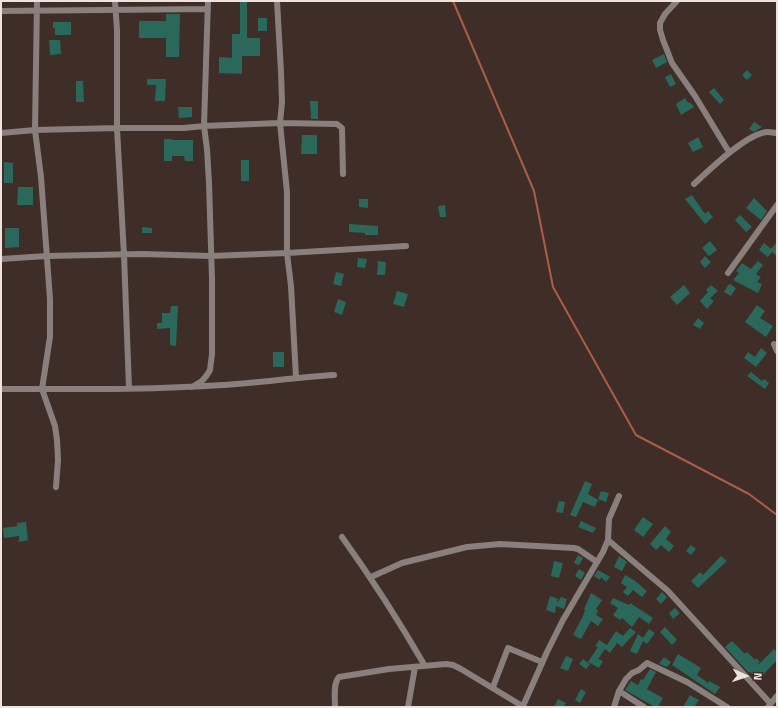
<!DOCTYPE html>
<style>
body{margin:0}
#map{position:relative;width:778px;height:708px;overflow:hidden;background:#3f2d27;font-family:"Titillium Web",sans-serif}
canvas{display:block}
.frame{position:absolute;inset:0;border:2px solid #efe3df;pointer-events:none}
.north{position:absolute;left:726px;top:656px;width:40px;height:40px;-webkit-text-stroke:3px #3f2d27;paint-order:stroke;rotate:93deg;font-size:11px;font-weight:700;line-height:16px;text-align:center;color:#efe3df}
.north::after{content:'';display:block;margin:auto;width:14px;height:18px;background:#efe3df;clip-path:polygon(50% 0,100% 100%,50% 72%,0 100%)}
</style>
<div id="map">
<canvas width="778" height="708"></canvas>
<div class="frame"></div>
<div class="north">N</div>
</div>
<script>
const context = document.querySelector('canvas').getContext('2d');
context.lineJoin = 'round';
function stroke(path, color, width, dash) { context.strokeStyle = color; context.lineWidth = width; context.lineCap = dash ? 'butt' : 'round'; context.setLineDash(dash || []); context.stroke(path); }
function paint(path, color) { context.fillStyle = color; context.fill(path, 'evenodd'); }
stroke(new Path2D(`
 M453 1 534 191 553 287 636 435 749 494 777 515`), '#ad5d47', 2);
paint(new Path2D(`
 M240 1H247V38H260V56H242V74L219 73V57L232 58V34H240Z
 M166 14H180L179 57H166V38H139V21H166Z
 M258 18H267V31H258Z
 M53 22H71V35H55V28H53Z
 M49 40H60L61 54 50 55Z
 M664 54 667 62 656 68 652 60Z
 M747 70 752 75 747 80 742 75Z
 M671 74 676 84 670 87 665 77Z
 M147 79H166L165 101H155L156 85H147Z
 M76 81H83L84 102H76Z
 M714 88 724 100 720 104 709 92Z
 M685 98 688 103 690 102 694 107 681 115 676 104Z
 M310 101H318V119H311Z
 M178 107H192V117L179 118Z
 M754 122 762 127 754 132 749 129Z
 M302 135H317V154H301Z
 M698 137 703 147 693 152 688 143Z
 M164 139H172V140H193V161H185L184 156H172V161H164Z
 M241 160H249V181H241Z
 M4 162 13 163V183H4Z
 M18 187H33V205H17Z
 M692 195 705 214 708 211 713 217 705 224 685 199Z
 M754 198 767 211 761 220 746 208Z
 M359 199H368V208L359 207Z
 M445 205 446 217H440L438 206Z
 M740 215 752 227 746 232 735 220Z
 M349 224 378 226V235H365V233L349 232Z
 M142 227 152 228V233H142Z
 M5 228H19V247L5 248Z
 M710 241 717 250 709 256 702 248Z
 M777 242V256L772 252 768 257 759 250 764 243 771 249Z
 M705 256 711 262 705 268 700 262Z
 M358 258 367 259 365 268 357 267Z
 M378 261 386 262 385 275H377Z
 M758 261 763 265 756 274 761 277 757 282 762 284 758 293 733 280 739 273 736 271 742 263 751 269Z
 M336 272 344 274 341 286 333 284Z
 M730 284 736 288 731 296 724 292 728 285H729Z
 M684 285 690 293 677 305 670 297Z
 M711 285 718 291 710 298 714 301 707 309 700 301 708 292 706 290Z
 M397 291 408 294 404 307 393 304Z
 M338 299 346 302 342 315 334 312Z
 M757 305 765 311 760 318 773 326 766 337 745 322Z
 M171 306H178L176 346 170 345V328L157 329V323H162V313H170Z
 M698 318 704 323 700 329 693 325Z
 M761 348 767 353 756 367 744 358 748 352 755 357Z
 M273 352H284V367H273Z
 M751 372 762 381 764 379 769 383 765 389 747 376Z
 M585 481 592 484 588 494 598 500 595 507 583 502 576 517 570 515Z
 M601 491 609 493 606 502 598 499Z
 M559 501 565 502 563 513 556 512Z
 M643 517 653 524 643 537 634 530Z
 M581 521 596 528 593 533 578 527Z
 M26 522 28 540 19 542V536L4 538 3 528 17 526V523Z
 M665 526 671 532 666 539 674 546 669 552 661 545 656 550 650 544Z
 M691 545 696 549 691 555 686 551Z
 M578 555 583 558 579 565 574 563Z
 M619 556 627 562 622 571 614 567Z
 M721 556 727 561 698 588 691 581 700 572 703 575Z
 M554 561 563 563 559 578 551 576Z
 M579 569 585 573 581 580 575 576Z
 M598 570 610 577 606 582 601 577 600 580 594 576Z
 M625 575 634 580 647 591 642 597 633 590 628 596 623 592 627 587 621 583Z
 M662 592 667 597 661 604 656 599Z
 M591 593 602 600 596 609 598 611 596 615 603 619 598 626 591 621 581 639 573 635 583 616 585 610 584 609Z
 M550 596 558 599 557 603 561 597 567 599 564 609 556 606 555 613 546 610Z
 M613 598 629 605 630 603 653 618 649 624 639 617 632 627 622 618 620 620 613 615 618 608 610 603Z
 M675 608 680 613 673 619 669 613Z
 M665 627 677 640 672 645 660 632Z
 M630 628 636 632 622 647 617 643 610 653 605 649 598 659 603 661 599 668 588 662 598 647 595 646 599 640 607 645 616 631 623 636Z
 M649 629 655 633 647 644 643 641 637 654 630 651 638 634 643 638Z
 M732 641 745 654 747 652 755 660 756 658 760 662 758 663 759 664 774 649 777 652V660L759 679 750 672 749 673 725 647Z
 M678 654 701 668 697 675 708 683 709 681 720 687 715 694 672 665Z
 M566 656 573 659 568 671 560 668Z
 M664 657 671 662 667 667 659 664Z
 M583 659 590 664 586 669 579 664Z
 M650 669 656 672 647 689 663 698 658 707H655L625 690 631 681 638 685 641 679 643 680Z
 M581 689 586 692 580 703 575 700Z
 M690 695 699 700 694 707H687L684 705Z
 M558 699 566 703 563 707H554Z`), '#2b685c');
stroke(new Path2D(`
 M37 1 35 130 41 177 50 299V337L42 389 55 426 57 440 58 460 56 487
 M115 1 117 30V128L124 255 129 388
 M277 1 281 72 282 102 280 123 287 192V253L291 286 296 377
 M677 1 665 14 660 23V30L663 40 672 63 695 96 729 152
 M1 11 208 9
 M1 133 35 130 117 128H184L204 126 280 123 337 124 342 128 343 174
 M694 184C708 171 748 132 768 132 771 132 774 133 777 133
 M1 259 47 256 142 254 211 256 287 253 406 246
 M728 273 777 205
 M774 344 777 351
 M192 387 202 381 207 375 210 370 212 354V279L209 183 207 149 204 126 208 1
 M1 389C75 389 149 390 223 385 260 383 297 377 334 375
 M342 537C372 579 399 621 425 666
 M608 540 668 591 770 703
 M371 577 402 563 467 547 500 544 574 548 578 549 597 562
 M493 687 508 648 542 662
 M619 691 644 707
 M523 706 547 652 563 620 603 552 608 540 609 519 619 496
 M335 707C335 698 333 683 339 677L389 669 446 664 453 665 461 669 524 707
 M408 707 415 667
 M614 707 619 691 626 679 632 673 639 670 647 663 687 682 727 707
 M768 707 777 696`), '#897f7c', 6);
</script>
